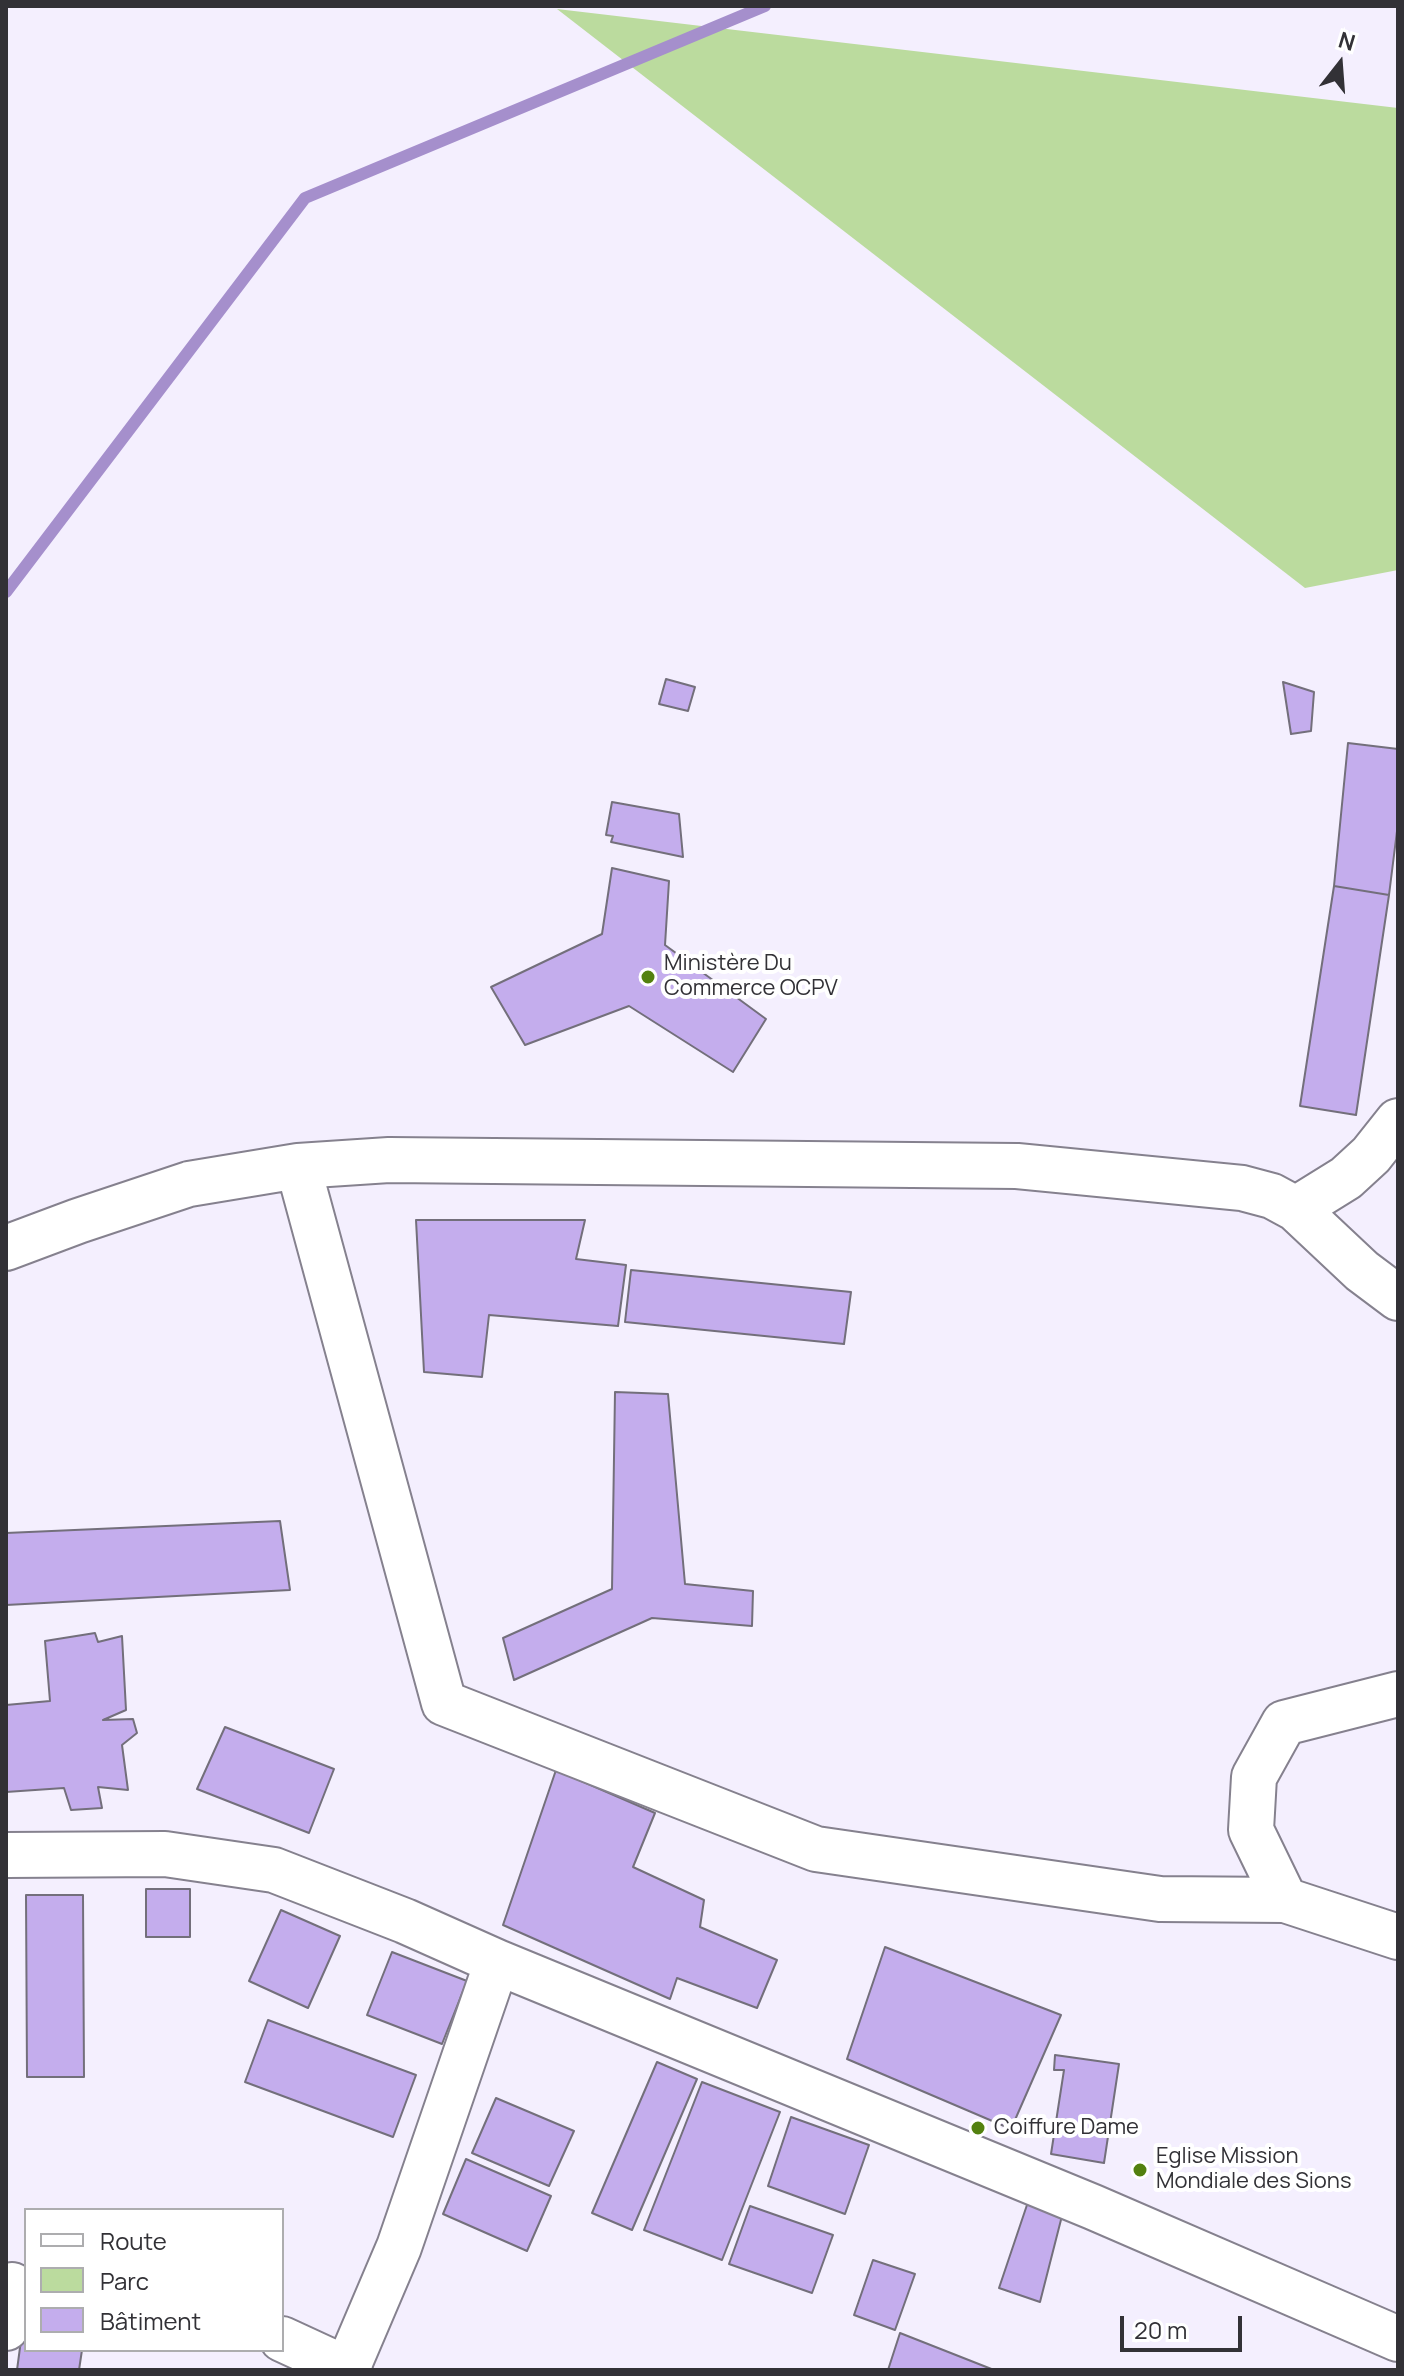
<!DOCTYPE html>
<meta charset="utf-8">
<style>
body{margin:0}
#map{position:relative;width:1404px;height:2376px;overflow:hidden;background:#f4effe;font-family:Manrope,sans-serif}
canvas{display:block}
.frame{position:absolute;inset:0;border:8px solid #323136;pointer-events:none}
.legend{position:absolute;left:24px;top:2208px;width:260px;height:144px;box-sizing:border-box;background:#fff;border:2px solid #adadaf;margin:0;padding:10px 14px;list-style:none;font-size:24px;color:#323136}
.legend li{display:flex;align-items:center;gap:16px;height:40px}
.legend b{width:40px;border:2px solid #adadaf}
.north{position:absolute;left:1300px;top:24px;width:80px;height:80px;-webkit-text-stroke:6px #fff;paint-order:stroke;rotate:17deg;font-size:22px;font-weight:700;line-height:32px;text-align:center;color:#323136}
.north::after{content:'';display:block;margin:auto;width:28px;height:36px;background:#323136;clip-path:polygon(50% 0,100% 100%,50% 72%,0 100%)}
.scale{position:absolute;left:1120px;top:2316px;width:122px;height:36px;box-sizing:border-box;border:4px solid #323136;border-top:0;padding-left:10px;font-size:24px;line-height:28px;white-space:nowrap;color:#323136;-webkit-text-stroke:6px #fff;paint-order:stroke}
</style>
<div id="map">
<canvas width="1404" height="2376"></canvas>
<div class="frame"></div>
<ul class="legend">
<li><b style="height:10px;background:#fff"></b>Route</li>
<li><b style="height:22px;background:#bbdb9e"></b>Parc</li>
<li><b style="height:22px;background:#c4aded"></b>Bâtiment</li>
</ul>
<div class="north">N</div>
<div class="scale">20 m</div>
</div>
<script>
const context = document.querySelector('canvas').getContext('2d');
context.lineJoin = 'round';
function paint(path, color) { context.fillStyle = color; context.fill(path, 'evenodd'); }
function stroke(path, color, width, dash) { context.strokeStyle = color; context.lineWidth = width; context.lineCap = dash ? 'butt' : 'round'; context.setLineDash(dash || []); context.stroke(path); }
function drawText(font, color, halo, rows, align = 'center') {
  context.font = font + ' Manrope,sans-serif'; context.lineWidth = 8; context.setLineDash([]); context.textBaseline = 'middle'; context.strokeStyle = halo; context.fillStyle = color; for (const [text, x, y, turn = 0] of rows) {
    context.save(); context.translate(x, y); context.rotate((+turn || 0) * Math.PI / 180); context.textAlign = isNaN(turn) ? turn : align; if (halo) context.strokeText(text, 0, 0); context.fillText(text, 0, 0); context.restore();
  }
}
paint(new Path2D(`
 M557 9 1398 108V570L1305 588Z`), '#bbdb9e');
stroke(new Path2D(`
 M6 592 305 198 765 6`), '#a58fcc', 12);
const building = new Path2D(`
 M666 679 695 687 688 711 659 704Z
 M1283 682 1314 692 1311 731 1291 734Z
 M1348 743 1398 749V823L1389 895 1334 886Z
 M612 802 679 814 683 857 611 842 613 836 606 835Z
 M612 868 669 881 665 945 766 1019 733 1072 629 1006 525 1045 491 987 602 934Z
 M1334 886 1389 895 1356 1115 1300 1106Z
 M416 1220H585L576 1259 626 1265 618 1326 489 1315 482 1377 424 1372Z
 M631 1270 851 1292 844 1344 625 1322Z
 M615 1392 668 1394 685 1584 753 1591 752 1626 652 1618 514 1680 503 1638 612 1589Z
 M280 1521 290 1590 6 1605V1533Z
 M95 1633 98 1642 122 1636 126 1710 103 1720 133 1719 137 1733 122 1745 128 1790 98 1787 102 1808 71 1810 64 1788 6 1792V1705L50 1701 45 1641Z
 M225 1727 334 1769 309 1833 197 1789Z
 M556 1770 655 1813 633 1867 704 1900 700 1927 777 1960 757 2008 677 1978 670 1999 503 1925Z
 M146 1889H190V1937H146Z
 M26 1895H83L84 2077H27Z
 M281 1910 340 1936 308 2008 249 1981Z
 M885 1947 1061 2015 1011 2129 847 2059Z
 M392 1952 467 1981 442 2044 367 2015Z
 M268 2020 416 2075 393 2137 245 2082Z
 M1055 2055 1119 2064 1104 2163 1051 2154 1064 2070H1054Z
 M657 2062 697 2079 632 2230 592 2213Z
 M702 2082 780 2112 722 2260 644 2230Z
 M496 2098 574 2131 549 2186 472 2153Z
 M791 2117 869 2145 845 2214 768 2186Z
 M466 2159 551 2196 527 2251 443 2214Z
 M1030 2196 1064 2208 1040 2302 999 2288Z
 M750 2206 833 2235 812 2293 729 2264Z
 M873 2260 915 2274 895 2330 854 2315Z
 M26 2303V2350H82L79 2370H17Z
 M900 2333 994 2370H888Z`);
paint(building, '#c4aded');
stroke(building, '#736f7b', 2);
const minor = new Path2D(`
 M298 1166 444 1703 816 1849 1160 1899 1285 1900
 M1296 1209 1346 1178 1371 1155 1398 1121
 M6 1248 78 1221 189 1184 298 1166 389 1160 1017 1166 1242 1188 1272 1196 1296 1209 1362 1271 1398 1298
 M1398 1694 1284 1723 1254 1777 1251 1830 1285 1900 1398 1937
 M6 1855 165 1854 274 1870 405 1921 497 1962 399 2247 347 2369 350 2370
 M497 1962 1093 2207 1398 2339
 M6 2328 12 2285
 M282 2339 347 2369`);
stroke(minor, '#85818e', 48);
stroke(minor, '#fff', 44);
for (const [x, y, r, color] of [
 [648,977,8,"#53810f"],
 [978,2128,8,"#53810f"],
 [1140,2170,8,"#53810f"]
]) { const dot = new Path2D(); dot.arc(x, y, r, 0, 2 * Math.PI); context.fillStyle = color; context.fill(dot); stroke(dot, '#fff', 3); }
drawText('22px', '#323136', '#fff', [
 ["Ministère Du",664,964],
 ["Commerce OCPV",664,989],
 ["Coiffure Dame",994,2128],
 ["Eglise Mission",1156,2157],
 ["Mondiale des Sions",1156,2182]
], 'left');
</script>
